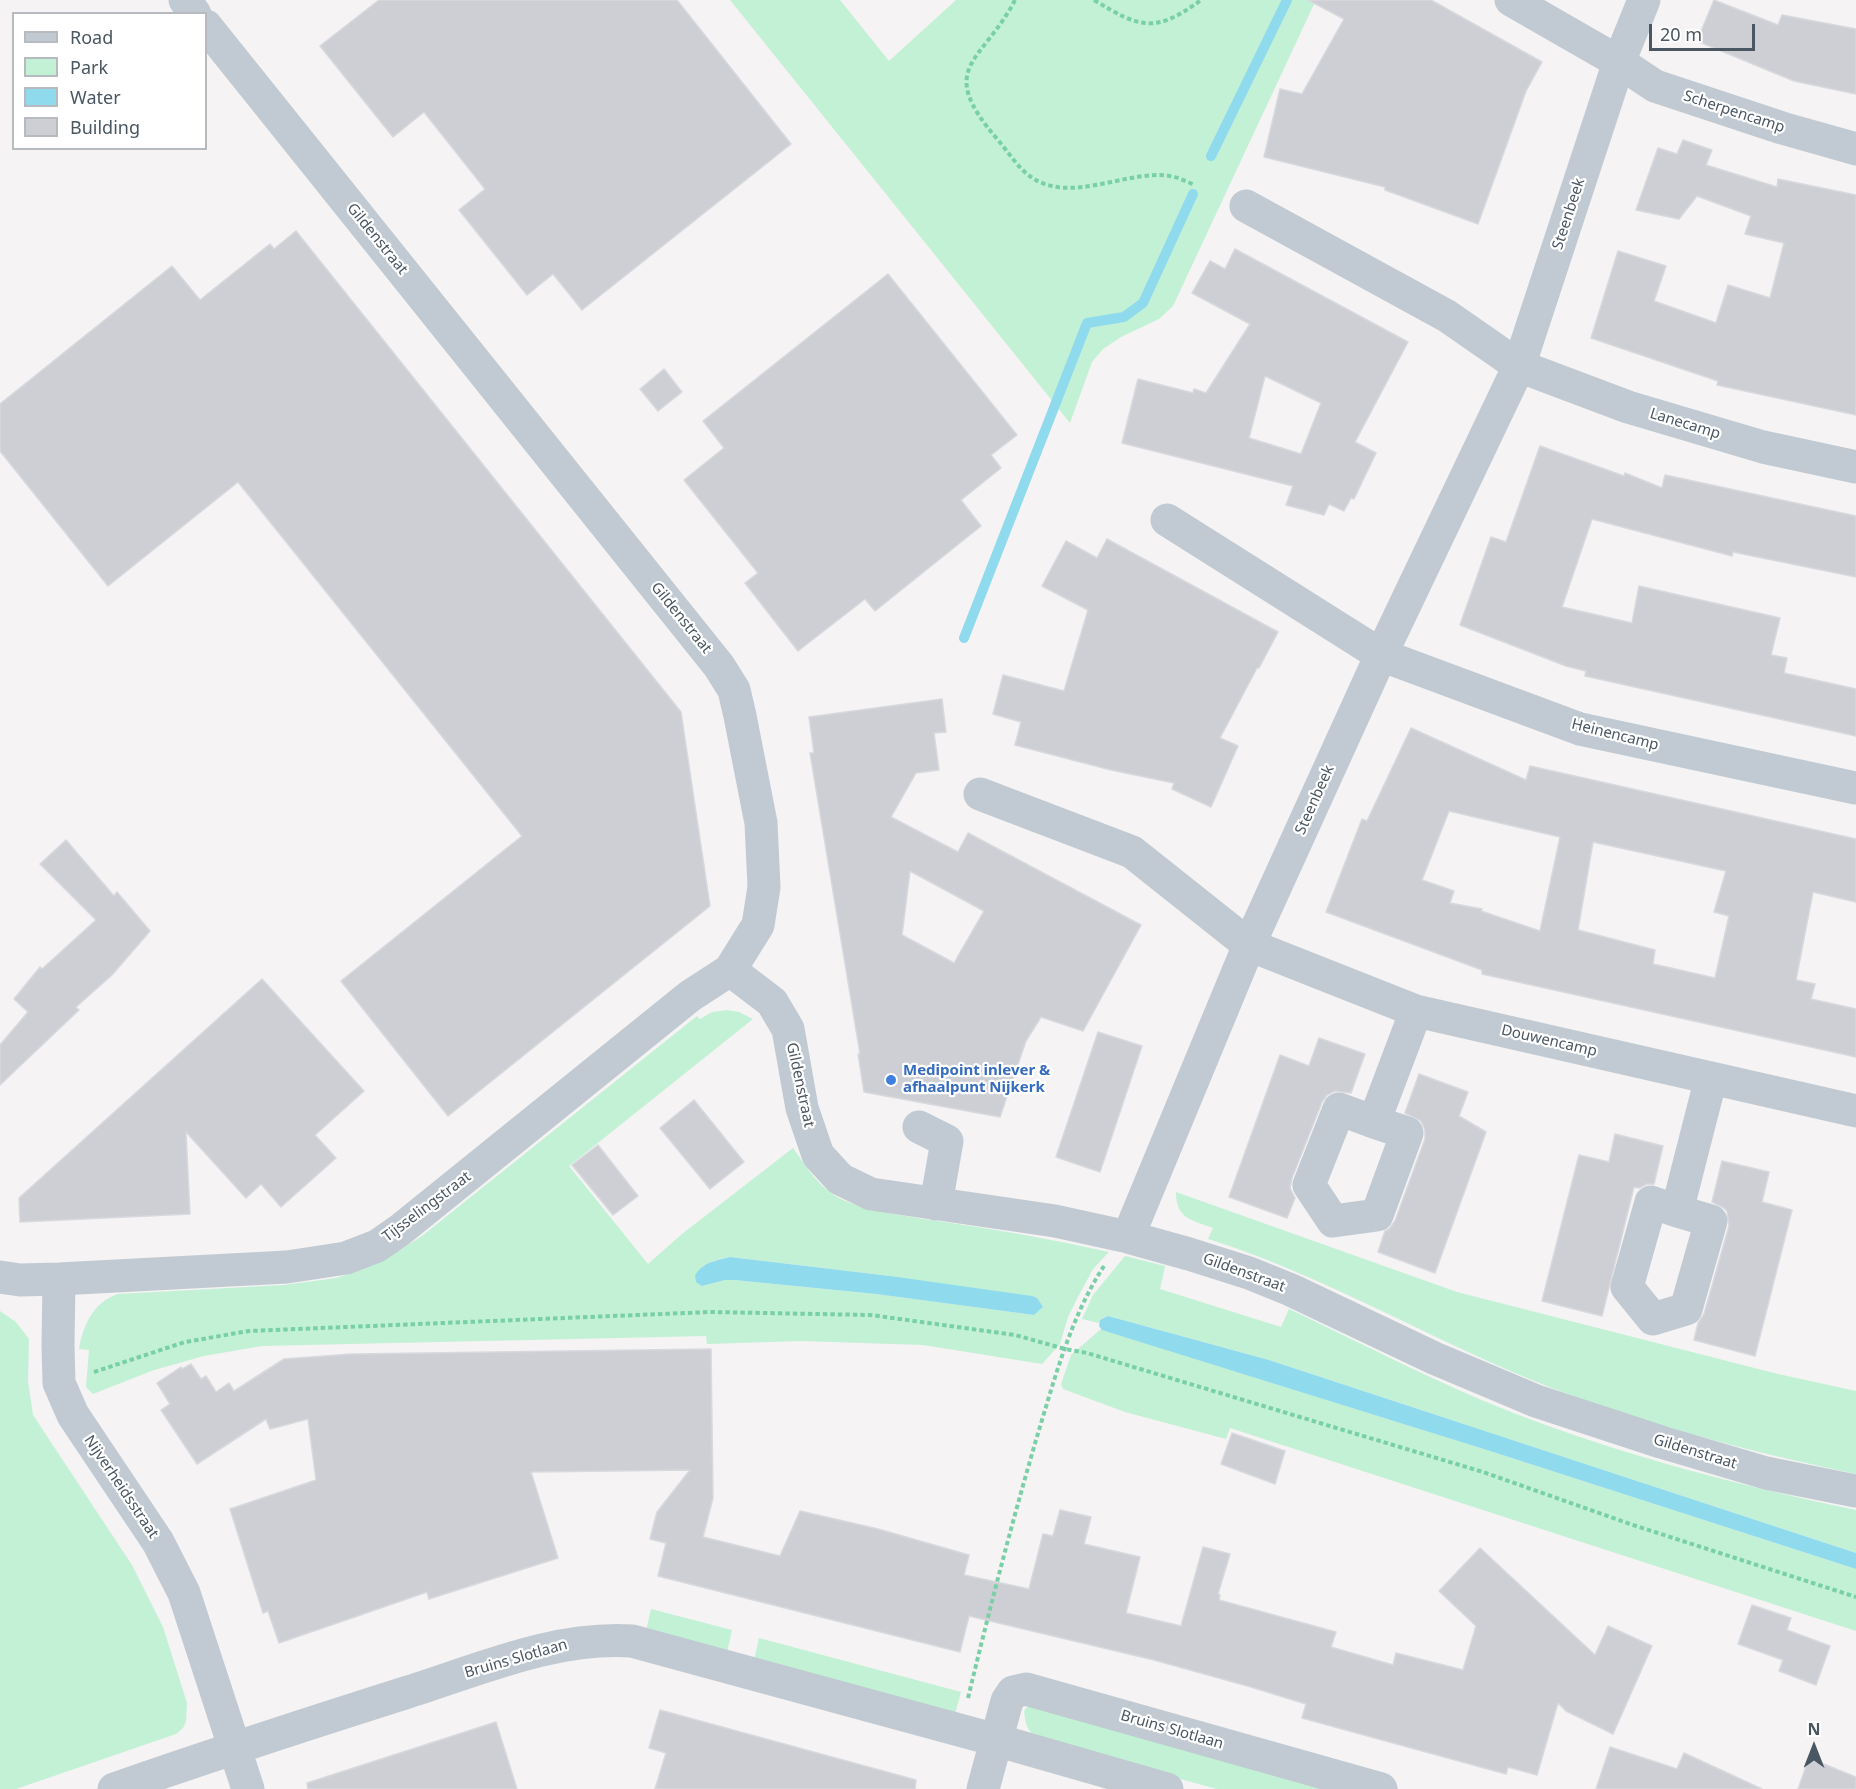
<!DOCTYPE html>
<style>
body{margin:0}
#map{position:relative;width:1856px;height:1789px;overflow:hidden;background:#f5f3f3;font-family:"Noto Sans",sans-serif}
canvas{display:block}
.legend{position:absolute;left:12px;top:12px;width:195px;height:138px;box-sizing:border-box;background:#fff;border:2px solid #b7bbc0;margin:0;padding:8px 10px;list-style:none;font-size:18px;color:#4a5661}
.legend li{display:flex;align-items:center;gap:12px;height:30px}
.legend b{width:30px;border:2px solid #b7bbc0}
.north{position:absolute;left:1784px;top:1717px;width:60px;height:60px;-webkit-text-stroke:4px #fff;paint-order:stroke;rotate:0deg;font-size:16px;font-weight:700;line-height:24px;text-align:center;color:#4a5661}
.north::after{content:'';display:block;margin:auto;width:21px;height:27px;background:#4a5661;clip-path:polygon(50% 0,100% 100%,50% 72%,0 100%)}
.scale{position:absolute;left:1649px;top:24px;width:106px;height:27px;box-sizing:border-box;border:3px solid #4a5661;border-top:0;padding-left:8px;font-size:18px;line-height:21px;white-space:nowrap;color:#4a5661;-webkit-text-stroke:4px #fff;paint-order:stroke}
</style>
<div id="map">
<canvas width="1856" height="1789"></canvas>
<ul class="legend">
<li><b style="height:8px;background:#c1cad2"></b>Road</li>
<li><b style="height:16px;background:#c3f1d5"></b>Park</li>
<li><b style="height:16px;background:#90daee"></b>Water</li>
<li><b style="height:16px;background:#cdcfd5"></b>Building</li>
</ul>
<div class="north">N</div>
<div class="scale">20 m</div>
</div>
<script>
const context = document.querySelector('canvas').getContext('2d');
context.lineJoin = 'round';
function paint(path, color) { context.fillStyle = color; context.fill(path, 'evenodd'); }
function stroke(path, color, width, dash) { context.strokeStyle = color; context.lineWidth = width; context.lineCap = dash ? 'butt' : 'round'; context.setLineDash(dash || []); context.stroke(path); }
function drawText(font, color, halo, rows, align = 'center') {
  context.font = font + ' "Noto Sans",sans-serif'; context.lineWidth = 4.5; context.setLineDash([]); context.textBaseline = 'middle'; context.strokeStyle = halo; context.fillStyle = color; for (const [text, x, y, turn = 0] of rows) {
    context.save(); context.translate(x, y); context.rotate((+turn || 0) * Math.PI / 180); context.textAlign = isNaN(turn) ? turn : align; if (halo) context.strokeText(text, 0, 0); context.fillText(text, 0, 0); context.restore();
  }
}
paint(new Path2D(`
 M730 0H840L889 61 956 0H1316L1173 306 1159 319 1121 337 1103 349 1092 362 1070 423Z
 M727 1010 739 1012 753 1019 569 1166 648 1264 682 1234 793 1148C806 1166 818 1187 839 1198 867 1212 919 1218 951 1223 1004 1231 1056 1240 1109 1252L1093 1269 1079 1295 1068 1317 1060 1344 1042 1364 923 1345 801 1341 707 1344 706 1336 262 1346 204 1356 154 1370 93 1394 86 1387 89 1350 79 1349C83 1326 93 1302 118 1294L284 1285 336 1278 361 1270 390 1256 422 1236 697 1016 700 1019 712 1012ZM730 1257 890 1276 1043 1307 1034 1315 876 1294 734 1280H725L702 1286V1267L716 1260Z
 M1176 1192 1457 1292 1778 1374 1856 1391V1474C1738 1449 1619 1418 1508 1370 1409 1327 1311 1271 1208 1239L1213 1228C1192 1220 1176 1219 1176 1192Z
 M1125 1256 1165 1266 1160 1289 1281 1327 1289 1309C1363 1344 1435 1382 1511 1412 1621 1455 1741 1486 1856 1510V1553L1269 1360 1108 1316 1100 1320 1099 1323 1082 1319 1093 1295Z
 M0 1311 16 1322 29 1339 28 1381 33 1415 132 1565 163 1627 187 1703 186 1722 183 1728 176 1734 16 1789H0Z
 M1101 1329 1490 1451 1856 1569V1631L1230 1428 1226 1439 1125 1412 1063 1389 1061 1384 1071 1355Z
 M651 1609 732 1630 727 1653 646 1631Z
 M759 1638 961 1692 955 1714 754 1660Z
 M1030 1704 1354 1789H1217L1047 1743C1029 1734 1026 1729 1024 1711Z`), '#c3f1d5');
paint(new Path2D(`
 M730 1257 890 1276 1032 1296 1037 1298 1043 1307 1034 1315 876 1294 734 1280H725L702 1286 696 1282 695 1276C701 1263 717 1260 730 1257Z
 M1108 1316 1269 1360 1856 1553V1569L1490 1451 1102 1330 1099 1326 1100 1320Z`), '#90daee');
stroke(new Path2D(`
 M1211 156 1287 0
 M964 638 1087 323 1124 317 1143 303 1193 194`), '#90daee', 10);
const building = new Path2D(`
 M379 0H677L791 144 582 310 553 274 527 295 459 210 485 189 424 112 393 137 320 46Z
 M1308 0H1431L1542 62 1526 91 1478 224 1385 190V187L1264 157 1280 89 1302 94 1344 19Z
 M1714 0 1778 25 1782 15 1856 29V94L1794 81 1697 41Z
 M1683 140 1712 150 1706 165 1777 187 1778 179 1856 195V415L1717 385 1718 381 1591 338 1618 251 1666 266 1654 301 1716 323 1728 285 1770 298 1784 243 1745 234 1751 216 1697 196 1679 219 1636 210 1658 148 1677 154Z
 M296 231 681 712 710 906 448 1116 341 981 522 836 238 482 108 586 0 451V404L172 266 200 300 270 244 274 249Z
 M1235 249 1408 342 1355 442 1376 453 1354 499 1351 498 1344 511 1329 504 1324 515 1286 505 1293 486 1122 443 1138 379 1193 393 1194 389 1206 393 1250 324 1192 293 1210 261 1225 269ZM1265 376 1321 403 1301 454 1249 438Z
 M888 274 1017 435 991 455 1001 468 961 500 981 526 875 611 865 599 798 651 745 583 758 573 684 480 724 448 703 421Z
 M664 369 682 392 658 411 640 389Z
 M1540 446 1624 476 1625 473 1662 488 1665 475 1856 516V577L1733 552 1732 556 1592 519 1562 607 1632 623 1639 586 1780 618 1771 655 1787 658 1784 673 1856 689V736L1585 676 1586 671 1566 666 1460 625 1491 537 1506 542Z
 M1107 539 1278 632 1259 668H1257L1220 738 1238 746 1211 807 1172 789 1174 783 1111 770 1015 745 1021 722 993 714 1003 675 1064 691 1088 610 1042 586 1066 541 1097 558Z
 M942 699 946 732 934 733 939 770 916 773 891 817 958 852 968 833 1141 925 1083 1031 1041 1017 1026 1041 1000 1117 864 1092 858 1054H860L810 753H814L809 717ZM910 871 984 911 954 963 902 935Z
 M1411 728 1526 780 1530 766 1856 839V902L1813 892 1796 980 1815 984 1811 999 1856 1009V1057L1482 974V970L1326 912 1362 819 1367 821ZM1449 811 1560 837 1540 931 1481 911 1482 909 1450 903 1454 891 1422 880ZM1593 842 1726 871 1714 912 1729 916 1715 978 1653 964 1655 950 1578 930Z
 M66 840 114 896 117 892 150 931 112 975 76 1007 79 1010 0 1085V1045L28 1012 14 999 40 967 42 969 96 920 40 864Z
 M262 979 364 1091 315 1135 336 1158 281 1207 261 1184 246 1198 186 1132 190 1214 20 1222 19 1198Z
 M1098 1032 1142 1046 1100 1172 1056 1157Z
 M1319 1038 1365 1054 1351 1093 1335 1091 1327 1095 1322 1102 1292 1178 1290 1188 1295 1198 1287 1218 1229 1197 1280 1055 1309 1066Z
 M1419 1074 1468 1092 1459 1116 1486 1132 1435 1273 1378 1252 1385 1231 1389 1229 1395 1221 1425 1139V1130L1421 1121 1405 1113Z
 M694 1100 744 1162 710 1189 660 1128Z
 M1615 1134 1663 1146 1654 1184H1647L1639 1188 1634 1187 1602 1316 1542 1301 1579 1155 1609 1162Z
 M598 1145 638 1196 613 1215 572 1165Z
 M1722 1161 1769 1172 1762 1202 1792 1210 1755 1356 1694 1340 1698 1323 1704 1314 1729 1226 1727 1211 1724 1208 1712 1202Z
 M711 1349 713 1498 703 1537 780 1556 800 1511 878 1529 969 1555 964 1575 1029 1589 1043 1534 1053 1536 1060 1510 1091 1517 1084 1544 1140 1557 1126 1613 1181 1626 1203 1547 1230 1554 1218 1594 1220 1595 1219 1600 1336 1632 1331 1647 1393 1665 1396 1653 1463 1670 1476 1626 1439 1591 1480 1548 1595 1655 1608 1626 1652 1646 1613 1734 1566 1711 1558 1703 1537 1775 1508 1767 1506 1774 1302 1718 1306 1704 1251 1687 1154 1660 969 1616 960 1652 658 1576 666 1543 650 1539 657 1512 690 1470 531 1472 558 1558 429 1599 427 1592 279 1643 268 1611 263 1613 230 1509 316 1480 308 1419 270 1429 266 1419 197 1464 161 1410 170 1404 157 1383 181 1367 182 1369 191 1364 201 1379 206 1376 216 1392 229 1383 234 1391 284 1359 352 1354Z
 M1232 1433 1285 1451 1275 1484 1221 1464Z
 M1752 1605 1791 1618 1787 1630 1830 1646 1816 1685 1779 1671 1783 1660 1738 1644Z
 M660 1710 916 1780 915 1789H655L666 1753 649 1748Z
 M496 1722 517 1789H308L307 1783Z
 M1610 1747 1677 1769 1684 1753 1762 1789H1596Z
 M1809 1758 1856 1777V1789H1798Z`);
paint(building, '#cdcfd5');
stroke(building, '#d7d9de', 1.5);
stroke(new Path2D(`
 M1015 0C982 64 934 66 998 140 1008 152 1019 169 1031 177 1071 205 1127 169 1170 176 1178 177 1187 182 1195 185
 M1094 0C1140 28 1155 34 1201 0
 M94 1372 185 1342 249 1331 710 1312 871 1315 1015 1335 1065 1349 1087 1353 1483 1472 1630 1524 1856 1597
 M968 1698C989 1611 1011 1526 1036 1440 1054 1381 1070 1318 1104 1266`), '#7ad0a6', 4, [4.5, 3]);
stroke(new Path2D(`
 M185 0 195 14
 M1511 0 1619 62 1655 86 1782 128 1856 149
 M1246 206 1447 316 1519 366 1628 407 1763 447 1856 467
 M1167 520 1381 655 1580 729 1856 788
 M980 794 1132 852 1249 945 1416 1011 1856 1111
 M730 970 772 1002 788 1029 802 1108 818 1155 840 1179 871 1194 1055 1221 1128 1237 1189 1254 1249 1273 1291 1290 1434 1358 1536 1401 1661 1442 1766 1473 1856 1491
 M1374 1122 1339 1109 1309 1185 1333 1221 1377 1215 1407 1133 1374 1122 1416 1011
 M919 1127 947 1141 936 1204
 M1677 1211 1651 1202 1627 1287 1653 1319 1686 1309 1711 1221 1677 1211 1711 1078
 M1128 1237 1249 945 1381 655 1519 366 1619 62 1644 0
 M0 1277 20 1280 59 1279 287 1267 346 1258 377 1246 400 1230 690 996 730 970 758 925 764 887 761 823 740 716 734 690 719 666 206 26
 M59 1279 58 1345 59 1383 73 1415 158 1542 184 1593 248 1789
 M114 1789C212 1755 310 1723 408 1692 481 1669 555 1636 632 1641L996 1740 1167 1789
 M983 1789 1007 1701 1013 1692 1026 1689 1381 1789`), '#c1cad2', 33);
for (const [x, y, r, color] of [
 [891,1080,6,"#3f7fe0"]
]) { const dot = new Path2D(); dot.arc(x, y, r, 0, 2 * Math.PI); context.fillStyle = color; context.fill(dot); stroke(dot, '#fff', 2); }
drawText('15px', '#4a5661', '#fff', [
 ["Scherpencamp",1734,112,18],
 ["Steenbeek",1569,214,-72],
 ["Gildenstraat",377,239,51],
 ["Lanecamp",1685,424,17],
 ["Gildenstraat",681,618,51],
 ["Heinencamp",1615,735,14],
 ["Steenbeek",1315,800,-66],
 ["Douwencamp",1549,1041,13],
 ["Gildenstraat",800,1085,78],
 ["Tijsselingstraat",427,1207,-37],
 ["Gildenstraat",1244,1273,20],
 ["Gildenstraat",1695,1452,17],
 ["Nijverheidsstraat",121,1487,56],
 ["Bruins Slotlaan",516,1659,-16],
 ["Bruins Slotlaan",1172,1730,16]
]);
drawText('bold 15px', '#366cbe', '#fff', [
 ["Medipoint inlever &",903,1071],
 ["afhaalpunt Nijkerk",903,1088]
], 'left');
</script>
